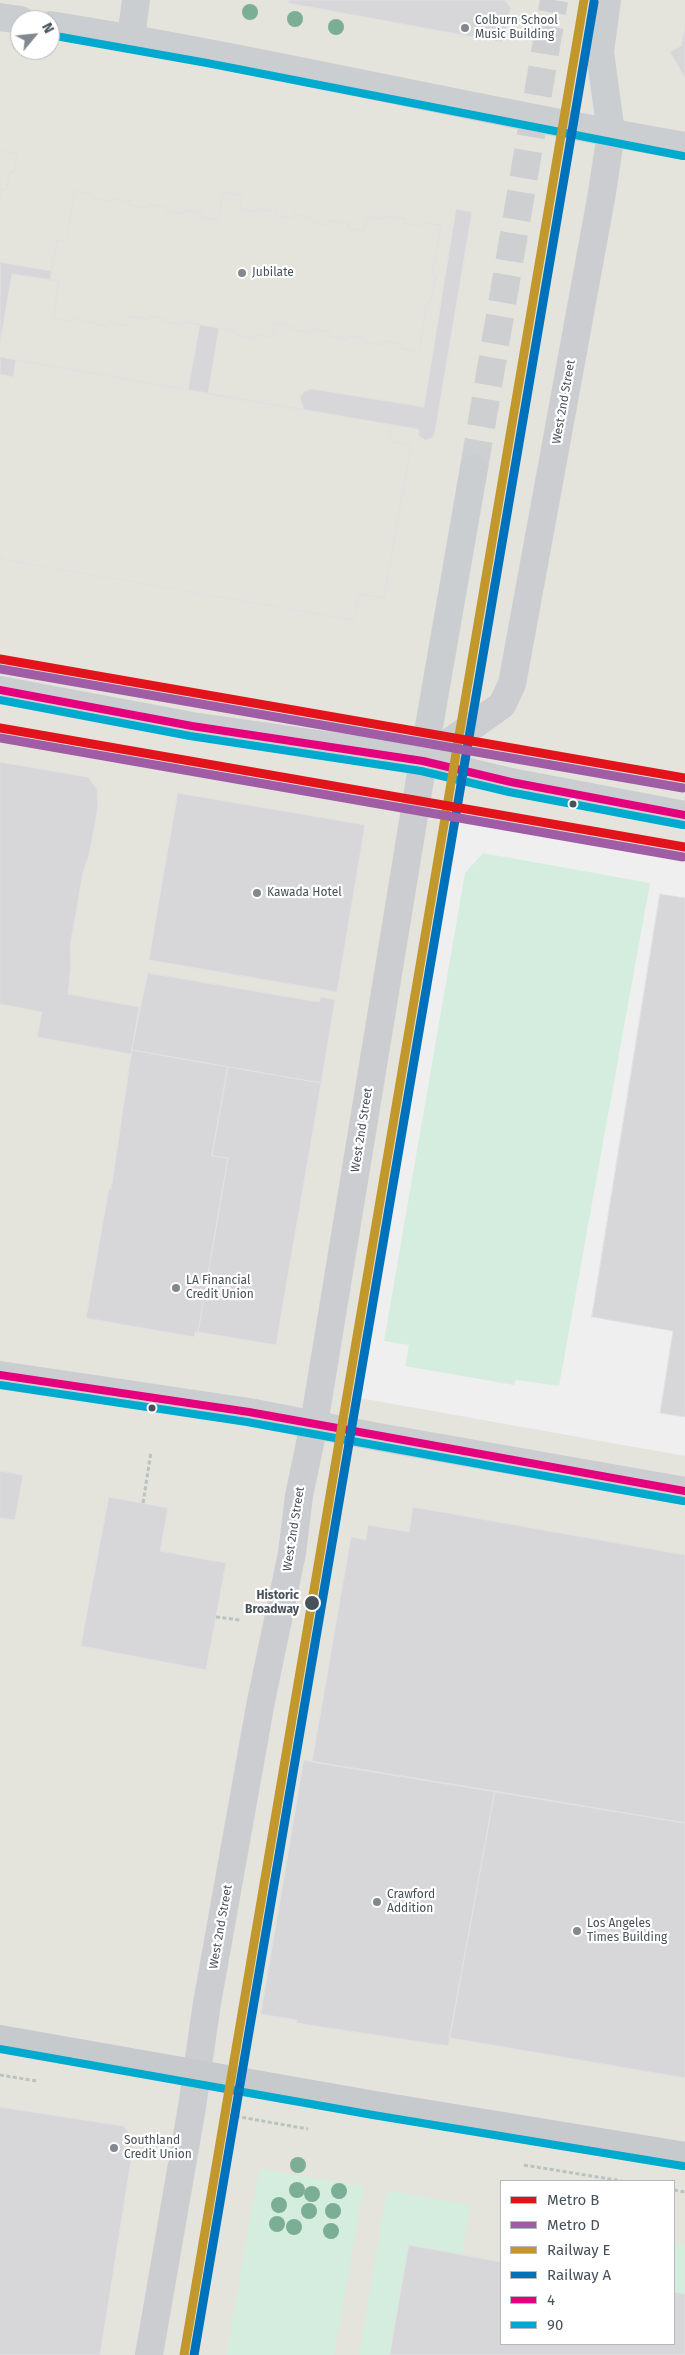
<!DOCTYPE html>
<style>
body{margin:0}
#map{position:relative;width:685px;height:2355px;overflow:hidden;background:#f0efef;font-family:"Fira Sans",sans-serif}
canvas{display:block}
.legend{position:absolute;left:500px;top:2180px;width:175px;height:165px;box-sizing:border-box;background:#fff;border:1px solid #b5b9bd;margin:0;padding:6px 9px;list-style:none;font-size:15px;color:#47515a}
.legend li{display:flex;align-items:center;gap:10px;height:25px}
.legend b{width:25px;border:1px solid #b5b9bd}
.north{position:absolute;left:10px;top:10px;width:50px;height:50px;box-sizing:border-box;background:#fff;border:1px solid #b5b9bd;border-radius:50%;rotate:62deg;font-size:14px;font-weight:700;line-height:20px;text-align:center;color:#47515a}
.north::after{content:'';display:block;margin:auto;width:18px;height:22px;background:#82888e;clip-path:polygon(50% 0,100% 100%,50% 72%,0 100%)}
</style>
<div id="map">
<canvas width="685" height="2355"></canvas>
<ul class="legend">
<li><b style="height:6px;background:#e3131b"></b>Metro B</li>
<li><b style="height:6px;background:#a05da5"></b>Metro D</li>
<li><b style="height:6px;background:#c2982c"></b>Railway E</li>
<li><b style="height:6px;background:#0072bc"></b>Railway A</li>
<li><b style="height:6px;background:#e5007d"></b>4</li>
<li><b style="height:6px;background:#00a9ce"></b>90</li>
</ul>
<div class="north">N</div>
</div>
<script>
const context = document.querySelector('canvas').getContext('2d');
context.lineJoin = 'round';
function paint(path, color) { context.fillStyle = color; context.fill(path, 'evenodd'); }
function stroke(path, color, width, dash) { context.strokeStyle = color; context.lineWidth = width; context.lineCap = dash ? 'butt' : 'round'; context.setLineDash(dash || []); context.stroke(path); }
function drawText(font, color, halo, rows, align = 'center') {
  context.font = font + ' "Fira Sans",sans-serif'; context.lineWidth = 4.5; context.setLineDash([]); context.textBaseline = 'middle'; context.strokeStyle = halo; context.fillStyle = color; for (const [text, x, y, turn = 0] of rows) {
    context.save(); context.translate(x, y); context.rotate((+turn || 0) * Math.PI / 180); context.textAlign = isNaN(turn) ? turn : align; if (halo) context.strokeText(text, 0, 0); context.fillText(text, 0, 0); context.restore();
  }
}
paint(new Path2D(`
 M0 0H685V858L454 818 354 1397 685 1456V2355H0ZM20 20H50V50H20ZM501 2181H674V2344H501Z`), '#e4e3dc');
paint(new Path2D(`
 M483 853 650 883 559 1386 516 1380 514 1385 405 1366 409 1345 384 1341 465 873Z
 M259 2169 364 2186 334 2355H226Z
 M387 2190 470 2205 462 2254 410 2245 390 2355H359Z
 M674 2244 685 2245V2294L674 2292Z`), '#d5edde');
const building = new Path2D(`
 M289 0H505L511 8 501 42 288 3Z
 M685 24V78L670 52 681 46Z
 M0 151 17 154 14 173 10 171 6 190 2 189 0 198Z
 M0 151 17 154 14 173 10 171 6 190 2 189 0 198Z
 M75 191 94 195V198L110 202 111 198 130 201 129 205 146 208 147 204 166 207 165 211 182 214 183 210 202 213 201 217 218 220 223 192 242 195 240 209 257 212 258 208 277 212 276 216 293 218 294 214 312 218V222L329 225 330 220 349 224 348 228 364 231 367 217 385 219V216L405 219 404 223 421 226V222L441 225 432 275H436L431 302H427L419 352 400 348 401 344 383 341V345L364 342V338L348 336 347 339 328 336 329 332 312 329 311 333 292 330 293 326 275 323 273 337 255 334 254 338 236 335V331L219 328 208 394 304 410 300 398 304 391 312 389 424 407 456 209 472 212 435 432 432 438 425 440 419 436 418 429 393 425 389 441 411 445 384 598 359 594 354 620 0 559V357L188 390 200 324 184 322 183 325 164 322V318L147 316V319L129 316 127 326 109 323 108 327 73 317 72 322 53 318 59 281 12 274 0 344V262L51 271 57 240 66 242Z
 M75 191 94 195V198L110 202 111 198 130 201 129 205 146 208 147 204 166 207 165 211 182 214 183 210 202 213 201 217 218 220 223 192 242 195 240 209 257 212 258 208 277 212 276 216 293 218 294 214 312 218V222L329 225 330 220 349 224 348 228 364 231 367 217 385 219V216L405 219 404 223 421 226V222L441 225 432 275H436L431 302H427L419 352 400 348 401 344 383 341V345L364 342V338L348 336 347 339 328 336 329 332 312 329 311 333 292 330 293 326 275 323 273 337 255 334 254 338 236 335V331L184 322 183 325 164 322V318L147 316V319L129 316 127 326 109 323 108 327 73 317 72 322 53 318 59 282 50 280 57 240 66 242Z
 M16 360 393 425 389 441 411 445 384 598 359 594 354 620 0 559V374L13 377Z
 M0 762 88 777 97 789 98 807 89 855 83 872 70 946 71 966 68 994 139 1007 131 1054 37 1037 42 1012 0 1004Z
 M178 793 365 825 337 992 149 960Z
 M660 894 685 898V1417L660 1413 673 1331 592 1317Z
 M148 973 319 1002 321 997 335 1000 321 1083 132 1050Z
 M132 1050 228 1067 212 1156 228 1158 198 1332H195L194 1337 86 1318 109 1188 111 1189Z
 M228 1067 321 1083 276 1345 198 1332 228 1158 212 1156Z
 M0 1471 23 1475 15 1520 0 1518Z
 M109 1497 168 1508 160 1551 226 1563 206 1670 81 1646Z
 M413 1507 685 1555V1823L312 1762 351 1537 366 1540 368 1525 409 1532Z
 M304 1760 495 1791 448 2046 296 2023 297 2020 261 2014Z
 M495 1791 685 1823V2078L450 2038Z
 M0 2107 123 2126 132 2136 134 2142 100 2355H0Z
 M409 2245 501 2262V2344H674V2292L685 2294V2355H390Z`);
paint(building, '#d7d7d9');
stroke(building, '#e1e1e2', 1);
stroke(new Path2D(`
 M474 468 554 0`), '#cecfd1', 28, [28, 14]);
stroke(new Path2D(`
 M143 1503 151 1452
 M216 1617 240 1620
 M0 2075 37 2081
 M223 2114 308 2129
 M524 2165 622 2181
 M674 2190 685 2192`), '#b9c4c0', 3, [4, 2.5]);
stroke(new Path2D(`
 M149 2355 192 2107 207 2003 261 1701 292 1553 299 1496 314 1424 423 761 502 705 512 684 602 193 611 133`), '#cbcdd0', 28);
stroke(new Path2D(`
 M607 0 600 52 611 133
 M0 17 21 20
 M50 25C263 59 473 110 685 146
 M131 37 136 0
 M0 690 192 726 367 751 423 761 511 782 685 815
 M423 761 474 468
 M0 1375 249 1412 378 1437 685 1491`), '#cbced0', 28);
stroke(new Path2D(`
 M0 2039 375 2105 685 2156`), '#c7cacc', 28);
stroke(new Path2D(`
 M0 690 192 726 423 761 511 782 685 815
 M0 1375 249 1412 685 1491`), '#e5007d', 8);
stroke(new Path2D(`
 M50 35 207 63 683 156
 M0 700 190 736 421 771 509 792 683 825
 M0 1385 247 1422 683 1501
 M0 2049 373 2115 683 2166`), '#00a9ce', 8);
stroke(new Path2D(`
 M184 2355 584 0`), '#c2982c', 9);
stroke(new Path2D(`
 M194 2355 594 2`), '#0072bc', 9);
stroke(new Path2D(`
 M0 659 685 778
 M0 728 685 847`), '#e3131b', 9);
stroke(new Path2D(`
 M0 669 683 788
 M0 738 683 857`), '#a05da5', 9);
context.fillStyle = '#7bae95';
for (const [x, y] of [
 [250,12],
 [295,19],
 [336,27],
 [298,2165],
 [297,2190],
 [339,2191],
 [312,2194],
 [279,2205],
 [309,2211],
 [333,2211],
 [277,2224],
 [294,2227],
 [331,2231]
]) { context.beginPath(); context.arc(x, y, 8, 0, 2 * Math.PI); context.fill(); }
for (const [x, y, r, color] of [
 [465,28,5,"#82888e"],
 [242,273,5,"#82888e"],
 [573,804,4.5,"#47515a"],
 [257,893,5,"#82888e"],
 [176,1288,5,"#82888e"],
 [152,1408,4.5,"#47515a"],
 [312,1603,8,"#47515a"],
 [377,1902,5,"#82888e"],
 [577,1931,5,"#82888e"],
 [114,2148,5,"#82888e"]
]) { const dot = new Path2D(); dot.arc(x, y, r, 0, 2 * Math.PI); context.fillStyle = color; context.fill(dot); stroke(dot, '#fff', 2); }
drawText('12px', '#47515a', '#fff', [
 ["Colburn School",475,21],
 ["Music Building",475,35],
 ["Jubilate",252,273],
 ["Kawada Hotel",267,893],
 ["LA Financial",186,1281],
 ["Credit Union",186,1295],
 ["Crawford",387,1895],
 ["Addition",387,1909],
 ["Los Angeles",587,1924],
 ["Times Building",587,1938],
 ["Southland",124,2141],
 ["Credit Union",124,2155]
], 'left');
drawText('12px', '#47515a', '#fff', [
 ["West 2nd Street",564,402,-80],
 ["West 2nd Street",362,1130,-81],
 ["West 2nd Street",294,1529,-81],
 ["West 2nd Street",221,1927,-80]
]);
drawText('bold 12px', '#47515a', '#fff', [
 ["Historic",299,1596],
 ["Broadway",299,1610]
], 'right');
</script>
